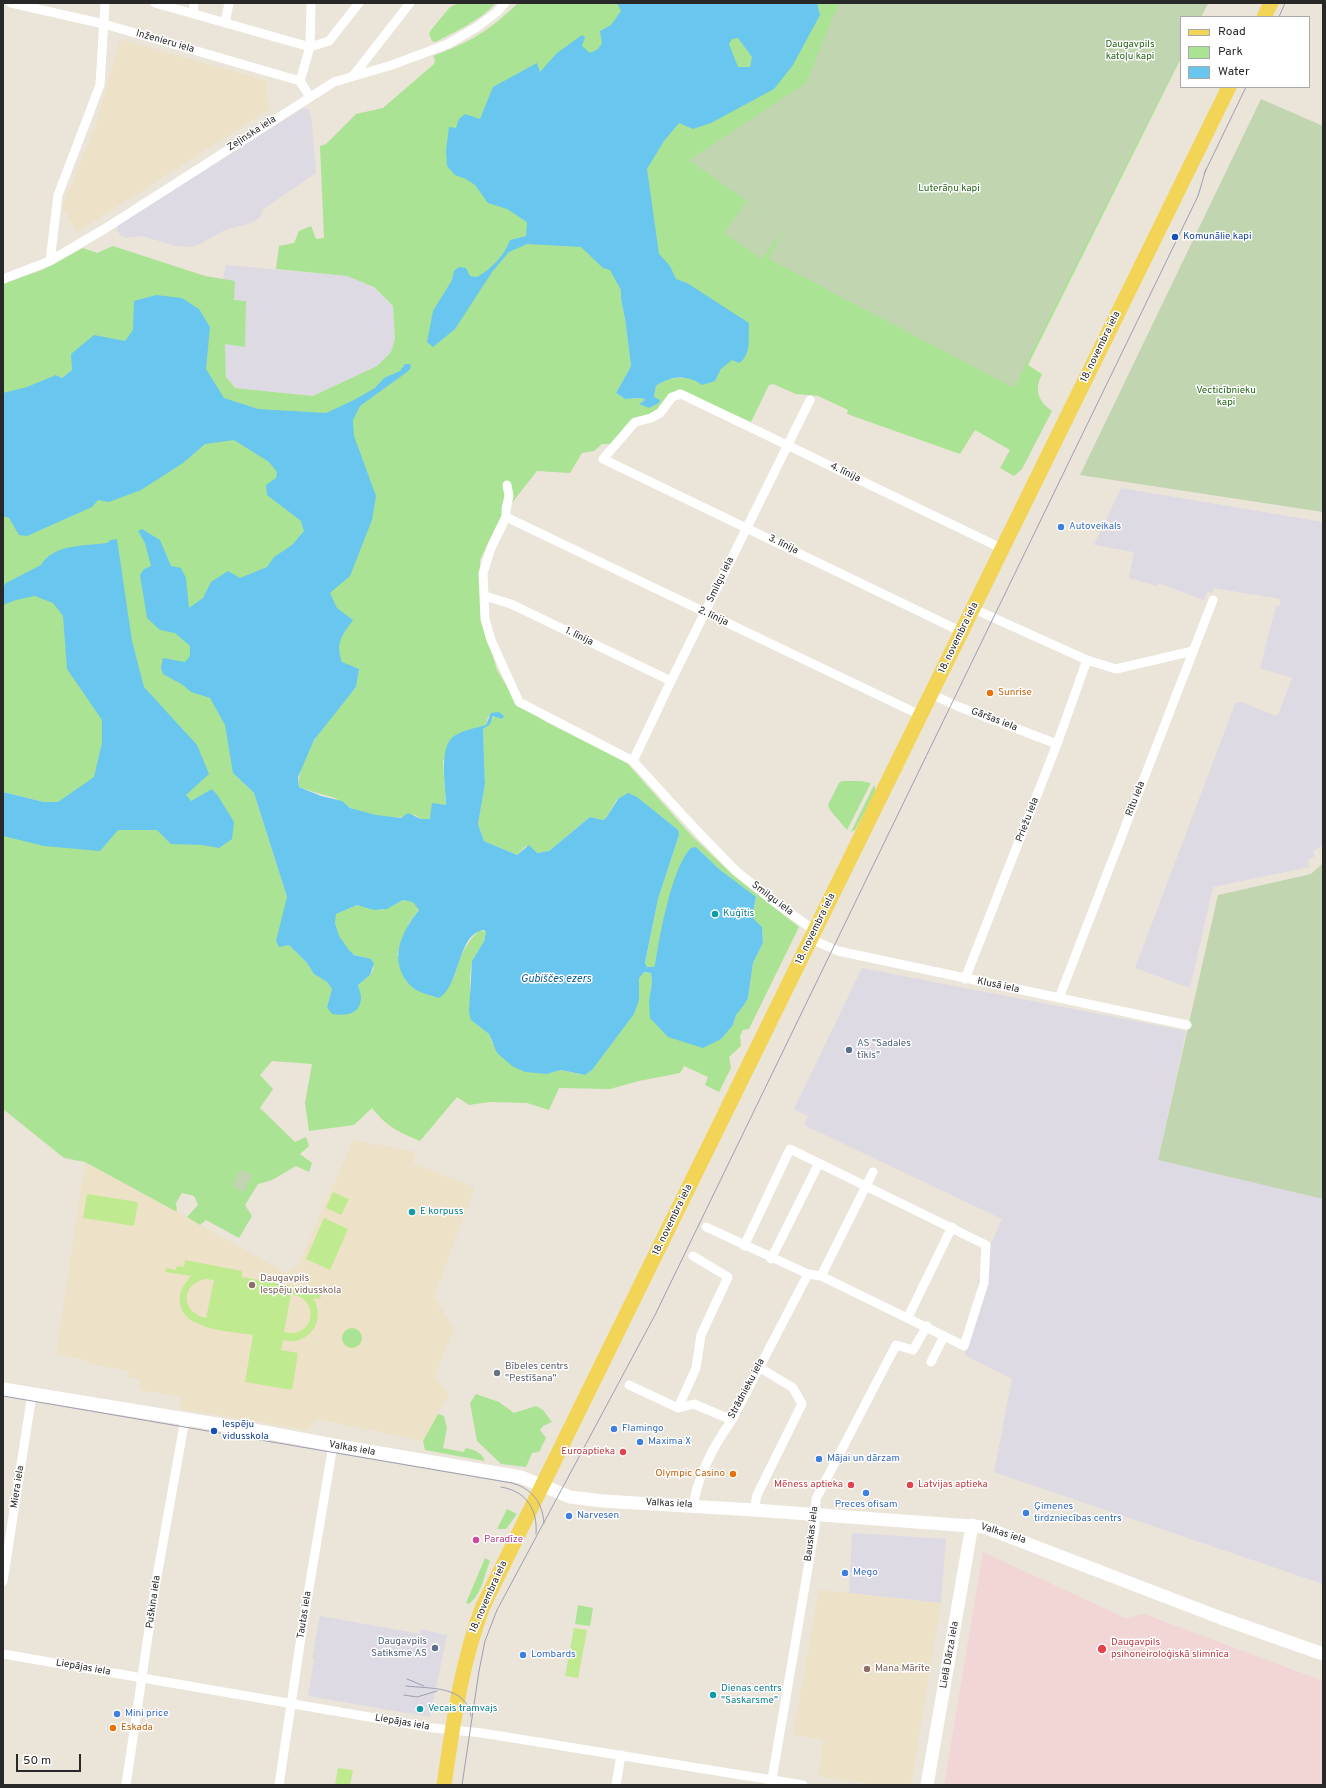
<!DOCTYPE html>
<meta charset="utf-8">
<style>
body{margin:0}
#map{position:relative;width:1326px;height:1788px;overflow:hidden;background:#ebe4d9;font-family:Overpass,sans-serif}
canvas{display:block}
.frame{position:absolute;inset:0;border:4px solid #282828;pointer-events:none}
.legend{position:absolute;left:1180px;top:16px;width:130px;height:72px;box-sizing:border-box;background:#fff;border:1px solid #a9a9a9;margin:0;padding:5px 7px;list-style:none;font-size:12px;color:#282828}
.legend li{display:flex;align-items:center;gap:8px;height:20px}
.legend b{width:20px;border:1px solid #a9a9a9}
.scale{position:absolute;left:16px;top:1754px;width:65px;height:18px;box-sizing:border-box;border:2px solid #282828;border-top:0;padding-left:5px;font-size:12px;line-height:14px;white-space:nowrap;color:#282828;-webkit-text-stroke:3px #fff;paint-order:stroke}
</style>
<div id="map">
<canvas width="1326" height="1788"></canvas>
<div class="frame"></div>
<ul class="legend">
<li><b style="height:5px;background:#f2d457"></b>Road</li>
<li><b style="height:11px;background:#abe394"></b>Park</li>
<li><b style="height:11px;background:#69c6ef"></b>Water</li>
</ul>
<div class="scale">50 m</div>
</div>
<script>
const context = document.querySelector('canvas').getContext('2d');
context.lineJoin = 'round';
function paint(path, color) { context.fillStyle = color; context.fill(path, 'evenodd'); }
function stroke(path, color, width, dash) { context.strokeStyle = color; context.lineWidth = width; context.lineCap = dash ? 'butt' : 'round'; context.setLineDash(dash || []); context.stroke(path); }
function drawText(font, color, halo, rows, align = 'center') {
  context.font = font + ' Overpass,sans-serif'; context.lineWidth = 3; context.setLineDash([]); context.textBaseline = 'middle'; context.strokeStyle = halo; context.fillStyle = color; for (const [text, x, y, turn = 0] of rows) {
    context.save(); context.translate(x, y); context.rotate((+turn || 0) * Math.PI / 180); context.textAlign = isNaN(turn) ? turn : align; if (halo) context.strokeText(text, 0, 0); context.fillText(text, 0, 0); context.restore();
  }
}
paint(new Path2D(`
 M303 108 308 109 311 114 316 173 262 210 261 216 256 220 251 223 225 230 198 245 189 247 176 246 142 236 126 238 120 235 117 229 118 225Z
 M226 265 347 276 374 287 393 306 395 339 391 352 377 366 313 396 235 388 226 377 227 369H225L223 278Z
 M1121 488 1323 522V845L1313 851 1315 856 1308 860 1309 867 1213 887 1190 988 1135 968 1235 704 1241 702 1276 716 1278 715 1292 678 1260 668 1276 606 1279 607 1281 599 1214 588 1212 593 1207 592 1204 600 1158 583 1157 586 1129 578 1134 552 1094 545Z
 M862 968 1186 1031 1158 1160 1323 1199V1584L994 1472 1012 1379 965 1355 981 1267 1002 1219 804 1125 808 1116 794 1109Z
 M852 1533 946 1539 941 1603 849 1593Z
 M320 1616 420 1634 421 1629 447 1635 430 1717 308 1696 314 1659 312 1658Z`), '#dddae3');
paint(new Path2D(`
 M123 40 265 80 270 109 77 232 62 206 96 125 119 42Z
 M353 1140 416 1152 413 1163 475 1188 434 1296 454 1329 434 1377 449 1393 423 1441 317 1419 307 1430 179 1409 181 1397 139 1390 140 1379 128 1377 129 1371 86 1363V1360L56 1354 85 1162 162 1203 286 1273 298 1266Z
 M819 1590 941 1603 911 1785H876L818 1776 823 1740 793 1735Z`), '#ede2c7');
paint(new Path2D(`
 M983 1552 1125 1618 1144 1614 1323 1681V1785H944Z`), '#f2d5d5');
paint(new Path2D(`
 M459 3H496C479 21 457 31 435 42L432 41 429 34 431 30 450 7Z
 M518 3H1208L1201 17H1181V58L1028 365 1042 374C1034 390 1038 401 1052 411L1022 469 1014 476 1000 468 1010 450 975 430 960 454 847 414 848 410 818 396 796 394 773 384 769 385 751 422 678 389 658 411 612 444H602L594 451 582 453 570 473 537 471 500 518 480 560 483 622 497 670 517 703 546 722 627 763 692 836 734 876 799 927 749 1029 743 1030 740 1036 741 1046 729 1057 731 1068 719 1092 705 1085 708 1077 684 1066 680 1073 639 1081 610 1089 559 1088 549 1110 527 1103 489 1102 469 1105 457 1097 420 1141C399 1132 387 1127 372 1108L354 1125 309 1131 305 1103 312 1064 272 1061 260 1075 273 1089 260 1108 295 1142 306 1137 309 1146 300 1154 312 1163 309 1172 296 1166 272 1180 258 1184 245 1205 252 1216 239 1238 206 1220 200 1225 187 1217 198 1205 194 1196 182 1193 176 1203 177 1212 85 1162 64 1158 3 1109V825L112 815 213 833 102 720V742L97 764 111 772 58 802H44L3 792V284L42 270 83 248 97 253 113 246 205 276 235 281 234 300 246 301 245 347 225 344 226 377 235 388 313 396 377 366 391 352 395 339 393 306 374 287 347 276 276 269 279 246 294 243 299 231 311 226 316 239 324 238 320 146 326 144 356 114 383 108 434 64 435 60 433 56C470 42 489 31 518 3ZM616 279 721 369 715 381 692 377 666 379 656 386 654 397 639 404 645 400 642 398 625 399 616 393 631 366 625 319 621 299V290ZM72 370 61 402 56 375 62 378ZM356 687C336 711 296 754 299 787 310 791 321 794 332 797 339 799 344 805 351 808 371 817 395 820 415 815L421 819H430L446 805 443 762 454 736 486 725 488 717 499 712C492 717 490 724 483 729L485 784 478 824 484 841 517 855 526 846 537 853 549 851 590 817 603 820 606 818 617 799 679 835 658 899 645 964 647 967H653L656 965 657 952 696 847 719 869 756 898 753 913 754 919 762 927 763 943 753 963 748 998 736 1015 733 1025 649 1000 652 982 651 973 644 972 639 977V1000L585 1075 561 1070 547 1074 492 1043 489 1034 471 1020C471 1002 468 981 472 963 475 952 485 944 486 932L479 930C464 946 460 957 454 977L397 955 409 923 419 909 413 901 403 900C376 916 383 908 357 905L336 914C331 926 343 950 355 955 360 957 366 958 371 959L374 968 370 975 358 985 359 993 327 1007 332 989 327 982 314 974 307 963 289 945 287 897 254 793 233 773 244 723Z
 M842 781H861L871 783 847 830 830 810 828 805 839 783Z
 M874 785 876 791 855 830 851 832Z
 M342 1338a10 10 0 1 1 20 0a10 10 0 1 1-20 0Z
 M476 1394 499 1402 514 1413 536 1406 543 1410 552 1422 543 1426 540 1430 546 1438 539 1452 532 1453 526 1467 501 1464 477 1441 470 1403Z
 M438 1414 444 1416 447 1428 443 1448 463 1452 466 1448C474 1450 482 1452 485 1461L425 1450 423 1441Z
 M507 1509 517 1514 506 1529H497Z
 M485 1558 490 1561C484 1575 482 1594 469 1604L466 1603Z
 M578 1605 593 1608 590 1626 575 1624Z`), '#abe394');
paint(new Path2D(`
 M839 3H1208L1201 17H1181V56L1014 388 769 259 784 228 762 259 724 233 746 202 773 220 689 160 806 83Z
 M1261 99 1323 126V512L1080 475Z
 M1323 863V1199L1158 1160 1218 895 1311 874Z
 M240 1169 252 1175 244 1192 232 1186Z`), '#c0d5b0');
paint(new Path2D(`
 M333 1192 349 1199 341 1215 326 1208Z
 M87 1194 138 1202 134 1226 83 1218Z
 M324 1218 348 1229 330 1270 306 1259Z
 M185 1260 242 1271V1277L322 1292 320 1299 313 1298C323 1314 317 1334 299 1340 293 1342 288 1341 283 1340L281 1350 298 1353 292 1390 245 1382 253 1335C231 1331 185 1331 180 1304 178 1292 184 1284 191 1276L165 1272 166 1268 176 1270 177 1266 184 1267ZM205 1279 214 1280 206 1318C182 1313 179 1285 205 1279ZM291 1294C322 1299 314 1340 284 1332Z
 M574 1628 587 1630 578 1678 565 1676Z
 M338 1768 353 1770 350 1785H335Z`), '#c0ea8f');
paint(new Path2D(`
 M617 3H817L820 15 793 65 774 89 711 123 693 129 679 123 664 141 647 169 659 254 670 266 676 279 687 283 749 323C748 336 752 355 739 363L732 360 721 369 715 381 702 385C687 374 670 376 656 386L654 397 660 400 659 403 649 408 639 404 645 400 642 398 625 399 616 393 631 366 625 319 621 299V290L610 270 603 268 581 247 527 244 509 252 492 272 455 329 433 347 427 342 433 311 452 280 454 271 459 267 466 268 470 276 477 277C491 269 505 255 510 240L526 236 527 222 507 209 488 203 475 185 466 179 455 175 447 166 446 151 449 127 456 128 459 119 465 114 480 119 493 87 537 63 540 72 557 53 582 35 585 37 582 46 590 53 598 49 602 43 600 31 611 25 621 11ZM738 38 752 57 750 67H738L729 44 732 39Z
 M156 295 182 298 199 309 210 327 206 369 224 398 258 409 326 413 354 400 375 388 384 378 400 371 405 364H410L411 368 407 372 360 406 353 420 354 436 376 496 372 520 350 576 330 593 337 608 353 620C342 636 335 642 342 662L359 669 356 687 314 740 298 777 299 787 321 796 342 801 350 808 376 815 401 818 408 813 421 819H430L432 803 446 805C446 787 438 747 454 736 463 730 476 728 486 725L491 713 499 712 504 716 502 719 493 716 490 724 483 729 485 784 478 824 484 841 517 855 529 845 537 853 549 851 590 817 603 820 606 818 618 799 628 793 637 797 678 830 679 835 658 899 645 963 647 967H653L655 965C659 938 672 866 691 848L696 847 719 869 756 897 753 913 754 919 762 927 763 943 753 963 748 998 744 1005 736 1015 733 1025 721 1039 703 1048 668 1037 650 1018 649 1000 652 982 651 973 644 972 639 978V1000L634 1014 592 1070 585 1075 561 1070 547 1074 525 1072 512 1066 497 1053 489 1034 471 1020 469 1012 472 961 484 941 486 932 484 930C457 933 461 985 439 998 430 995 418 993 411 986 387 962 401 932 419 910L413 902 403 900 387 909 374 910 357 905 336 914 335 923 339 936 348 949 354 955 371 959 374 964 370 975 358 985C359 989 361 994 361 997 361 1015 345 1016 332 1014L327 1007 332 989 327 982 314 974 307 963 289 945 279 947 276 941 287 897 254 793 233 773 225 725 210 698 191 692 183 685 163 674 161 668 163 658 185 662 190 656V646L175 633 160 630 147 618 140 575 144 569 151 566 145 543 138 531 142 529 160 540 171 566 181 568 186 578 189 608 203 598 211 582 228 571 240 578 267 567 274 557 292 545 304 531 301 521 267 495 266 485 276 478 277 472 269 462 234 440 205 444 183 463 141 490 109 502 98 500 92 507 27 536 19 535 9 518 3 516V393L27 387 56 375 62 378 72 370 71 354 94 335 125 341 133 330 134 301Z
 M117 539 132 641 144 687 197 745 209 774 186 795 191 801 212 789 218 796 234 822 232 839 219 848 202 845 171 844 157 830H118L100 851 44 846 3 836V792L44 802H58L94 777 102 742V720L67 669 63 616 53 603 35 596 16 600 3 605V587L6 583 41 565C53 544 85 546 107 543L111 540Z`), '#69c6ef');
stroke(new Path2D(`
 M11 3 104 24 300 81 310 97
 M155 3 310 47 329 41 359 3
 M193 14 194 3
 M225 23 229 3
 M353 76 410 3
 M300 81 310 47 311 3
 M50 261 58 195 100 85 105 3
 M3 279 50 261 106 228 334 82 392 65 448 44 477 27 497 12 505 3
 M507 485 509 496 506 509V517L491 548 483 573 485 619 491 640 519 702 633 761 698 832 736 871 772 900 815 931
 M506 517 920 715
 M485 596 511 604 671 681
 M974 609 1087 660 1116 669 1193 651
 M962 632 603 459 635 422 651 418 660 413 672 397 681 394 1003 549
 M931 694 957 706 1057 744
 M633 761 671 681 810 400
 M811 939 838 951 1187 1025
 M965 979 1057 744 1087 660
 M1059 998 1213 600
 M706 1227 808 1274 821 1276 944 1336 931 1362
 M744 1246 790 1149 986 1245 984 1283 964 1346 944 1336
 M771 1259 819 1163
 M821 1276 873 1172
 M908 1317 952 1227
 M629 1385 678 1408 694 1404 732 1420
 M678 1408 696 1368 701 1335 728 1277 693 1256
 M693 1506C698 1476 714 1445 732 1420L808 1274
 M754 1510 757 1495 802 1404 793 1388 759 1367
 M3 1581 32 1394
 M3 1654 433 1728 482 1733 803 1785
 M126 1785 156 1582 185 1419
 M279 1785 303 1624 333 1445
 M616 1785 621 1755
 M771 1785 815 1527 816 1499 896 1345 913 1350 927 1326`), '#fff', 9);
stroke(new Path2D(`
 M3 1389 259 1431 333 1445 521 1477 570 1497 603 1501 754 1510 984 1527 1221 1618 1323 1654
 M927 1785 972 1525`), '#fff', 13);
stroke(new Path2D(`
 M1264 17 1271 3
 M444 1785C453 1724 461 1664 483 1606L1229 87`), '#f2d457', 15);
stroke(new Path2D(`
 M1279 17 1285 3
 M1204 174 1246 87
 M3 1396 512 1483C532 1489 542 1501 544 1523
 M501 1487C526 1491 538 1509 536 1534
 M407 1679 424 1686
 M406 1686C430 1689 466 1685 471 1716
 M404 1695 417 1697 437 1691
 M462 1785 479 1671 485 1641 497 1610 655 1315 1198 196 1206 169`), '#9c9eb3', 1);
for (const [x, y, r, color] of [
 [1175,237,4,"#1a4fb4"],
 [1061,527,4,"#3f7fe0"],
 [990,693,4,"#e8710a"],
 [715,914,4,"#0f9aa8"],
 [849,1050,4,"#5c6f8a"],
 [412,1212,4,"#0f9aa8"],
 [252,1285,4,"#8d6e63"],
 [497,1373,4,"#6b7280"],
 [614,1429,4,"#3f7fe0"],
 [214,1431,4,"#1a4fb4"],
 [640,1442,4,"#3f7fe0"],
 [623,1452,4,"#e0444e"],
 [819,1459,4,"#3f7fe0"],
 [733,1474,4,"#e8710a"],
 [851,1485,4,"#e0444e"],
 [910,1485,4,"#e0444e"],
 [866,1493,4,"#3f7fe0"],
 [1026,1513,4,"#3f7fe0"],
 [569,1516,4,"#3f7fe0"],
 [476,1540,4,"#d1479c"],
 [845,1573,4,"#3f7fe0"],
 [435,1648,4,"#5c6f8a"],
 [1102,1649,5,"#e0444e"],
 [523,1655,4,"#3f7fe0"],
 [867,1669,4,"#8d6e63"],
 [713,1695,4,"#0f9aa8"],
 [420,1709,4,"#0f9aa8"],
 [117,1714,4,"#3f7fe0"],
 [113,1728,4,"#e8710a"]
]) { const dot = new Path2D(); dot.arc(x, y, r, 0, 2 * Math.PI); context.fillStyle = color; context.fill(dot); stroke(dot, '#fff', 1.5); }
drawText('10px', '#282828', '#fff', [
 ["Inženieru iela",165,42,16],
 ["Zeļinska iela",252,134,-33],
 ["18. novembra iela",1101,347,-64],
 ["4. līnija",845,473,26],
 ["3. līnija",783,545,26],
 ["Smilgu iela",721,580,-64],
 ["2. līnija",713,617,25],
 ["1. līnija",579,637,26],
 ["18. novembra iela",959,638,-64],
 ["Gāršas iela",994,720,21],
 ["Rītu iela",1136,799,-69],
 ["Priežu iela",1028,820,-69],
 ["Smilgu iela",772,899,37],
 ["18. novembra iela",816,929,-64],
 ["Klusā iela",998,986,12],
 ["18. novembra iela",673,1220,-64],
 ["Strādnieku iela",747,1389,-62],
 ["Valkas iela",352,1449,10],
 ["Miera iela",18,1487,-81],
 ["Valkas iela",669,1504,3],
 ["Bauskas iela",812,1534,-83],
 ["Valkas iela",1003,1534,18],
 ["18. novembra iela",489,1597,-66],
 ["Puškina iela",154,1602,-82],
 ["Tautas iela",305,1615,-81],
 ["Lielā Dārza iela",950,1655,-80],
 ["Liepājas iela",83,1668,10],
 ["Liepājas iela",402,1723,10]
]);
drawText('10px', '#256418', '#fff', [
 ["Daugavpils",1130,45],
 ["katoļu kapi",1130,57],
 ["Luterāņu kapi",949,189],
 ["Vecticībnieku",1226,391],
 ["kapi",1226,403]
]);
drawText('10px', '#164399', '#fff', [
 ["Komunālie kapi",1183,237],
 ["Iespēju",222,1425],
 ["vidusskola",222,1437]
], 'left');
drawText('10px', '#366cbe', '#fff', [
 ["Autoveikals",1069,527],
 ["Flamingo",622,1429],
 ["Maxima X",648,1442],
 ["Mājai un dārzam",827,1459],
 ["Preces ofisam",866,1505,"center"],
 ["Ģimenes",1034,1507],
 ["tirdzniecības centrs",1034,1519],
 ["Narvesen",577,1516],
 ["Mego",853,1573],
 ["Lombards",531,1655],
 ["Mini price",125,1714]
], 'left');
drawText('10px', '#c56008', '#fff', [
 ["Sunrise",998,693],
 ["Olympic Casino",725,1474,"right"],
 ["Eskada",121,1728]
], 'left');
drawText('10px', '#0d838f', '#fff', [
 ["Kuģītis",723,914],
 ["E korpuss",420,1212],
 ["Dienas centrs",721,1689],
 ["\"Saskarsme\"",721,1701],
 ["Vecais tramvajs",428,1709]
], 'left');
drawText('10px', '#4e5e75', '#fff', [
 ["AS \"Sadales",857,1044],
 ["tīkls\"",857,1056],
 ["Daugavpils",427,1642,"right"],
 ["Satiksme AS",427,1654,"right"]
], 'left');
drawText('10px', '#785e54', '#fff', [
 ["Daugavpils",260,1279],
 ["Iespēju vidusskola",260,1291],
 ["Mana Mārīte",875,1669]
], 'left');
drawText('10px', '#5b616d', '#fff', [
 ["Bībeles centrs",505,1367],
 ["\"Pestīšana\"",505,1379]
], 'left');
drawText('10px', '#be3a42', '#fff', [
 ["Euroaptieka",615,1452],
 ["Mēness aptieka",843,1485],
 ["Latvijas aptieka",918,1485,"left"],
 ["Daugavpils",1111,1643,"left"],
 ["psihoneiroloģiskā slimnīca",1111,1655,"left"]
], 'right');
drawText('10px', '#b23c85', '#fff', [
 ["Paradīze",484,1540]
], 'left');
drawText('italic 11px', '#0b6198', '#fff', [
 ["Gubiščes ezers",556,980]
]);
</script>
